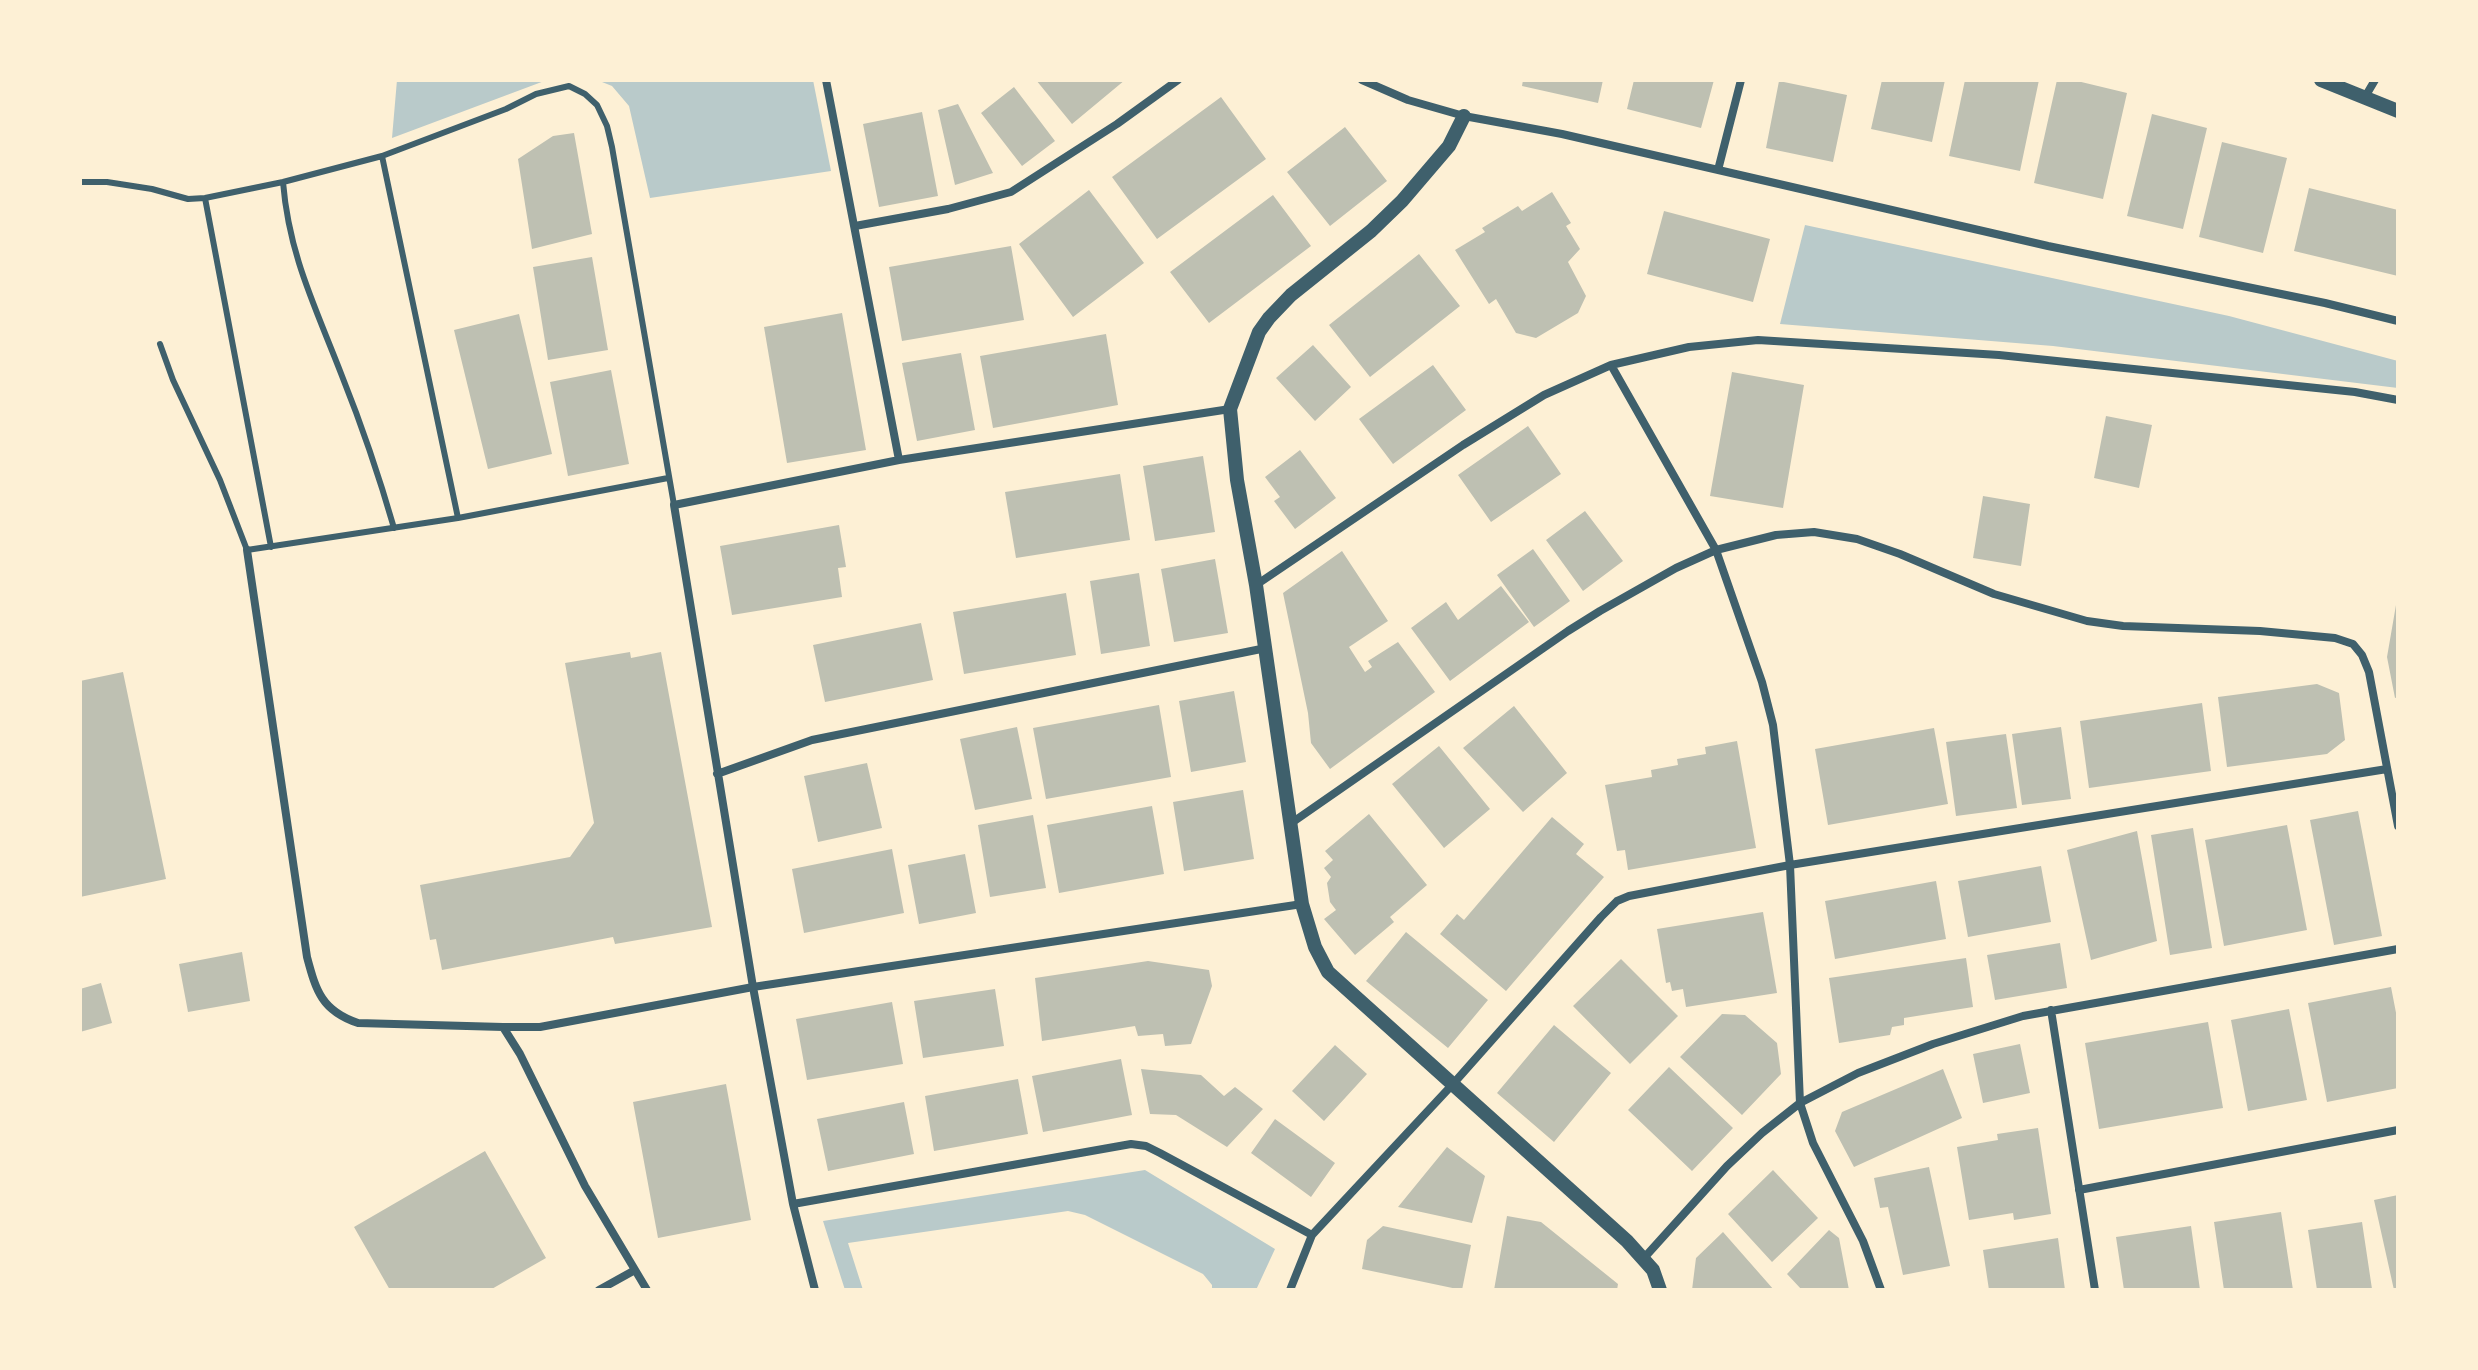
<!DOCTYPE html>
<style>
body{margin:0}
#map{position:relative;width:2478px;height:1370px;overflow:hidden;background:#fdf0d5;font-family:"Times New Roman",serif}
canvas{display:block}
.frame{position:absolute;inset:0;border:82px solid #fdf0d5;pointer-events:none}
</style>
<div id="map">
<canvas width="2478" height="1370"></canvas>
<div class="frame"></div>
</div>
<script>
const context = document.querySelector('canvas').getContext('2d');
context.lineJoin = 'round';
function paint(path, color) { context.fillStyle = color; context.fill(path, 'evenodd'); }
function stroke(path, color, width, dash) { context.strokeStyle = color; context.lineWidth = width; context.lineCap = dash ? 'butt' : 'round'; context.setLineDash(dash || []); context.stroke(path); }
paint(new Path2D(`
 M397 80H547L392 138Z
 M597 80H813L831 171 650 198 629 106 612 86Z
 M1805 225 2229 316 2398 361V388L2053 346 1780 324Z
 M1145 1170 1275 1249 1256 1290H1212V1285L1203 1274 1085 1215 1068 1211 848 1243 863 1290H845L823 1221Z`), '#b9caca');
paint(new Path2D(`
 M1036 80H1125L1072 124Z
 M1523 80H1603L1598 103 1522 86Z
 M1634 80H1714L1701 128 1627 109Z
 M1882 80H1945L1932 142 1871 129Z
 M1965 80H2039L2020 171 1949 156Z
 M2057 80H2073L2127 93 2103 199 2034 183Z
 M1779 81 1847 95 1833 162 1766 148Z
 M1014 87 1055 141 1022 166 981 113Z
 M1221 97 1266 159 1157 239 1112 177Z
 M958 104 993 173 955 185 938 110Z
 M922 112 938 196 879 207 863 124Z
 M2152 114 2207 128 2183 229 2127 216Z
 M1345 127 1387 181 1330 226 1287 172Z
 M574 133 592 234 532 249 518 159 553 136Z
 M2222 142 2287 158 2263 253 2199 237Z
 M2309 188 2398 210V276L2294 251Z
 M1089 190 1144 263 1073 317 1019 244Z
 M1552 192 1571 223 1566 226 1580 249 1568 262 1586 296 1578 313 1536 338 1516 333 1496 299 1489 304 1455 250 1485 232 1482 228 1518 206 1522 211Z
 M1273 195 1311 246 1209 323 1170 272Z
 M1664 211 1770 239 1753 302 1647 274Z
 M1011 246 1024 320 902 341 889 267Z
 M1419 254 1460 306 1370 377 1329 325Z
 M592 257 608 350 548 360 533 267Z
 M842 313 866 450 787 463 764 327Z
 M519 314 552 454 488 469 454 330Z
 M1106 334 1118 405 993 428 980 356Z
 M1313 345 1351 387 1315 421 1276 378Z
 M961 353 975 430 917 441 902 363Z
 M1433 365 1466 410 1393 464 1359 419Z
 M611 370 629 464 568 476 550 382Z
 M1732 372 1804 385 1783 508 1710 496Z
 M2106 416 2152 425 2139 488 2094 478Z
 M1528 426 1561 474 1491 522 1458 475Z
 M1300 450 1336 498 1295 529 1274 501 1280 497 1265 477Z
 M1203 456 1215 532 1155 541 1143 466Z
 M1120 474 1130 540 1016 558 1005 492Z
 M1983 496 2030 504 2021 566 1973 558Z
 M1585 511 1623 561 1583 591 1546 540Z
 M839 525 846 567 838 568 842 597 732 615 720 546Z
 M1533 549 1570 601 1534 627 1497 575Z
 M1342 551 1388 621 1349 647 1365 672 1372 667 1368 661 1398 642 1435 692 1330 769 1311 743 1308 713 1283 593Z
 M1215 559 1228 633 1174 642 1161 569Z
 M1139 573 1150 646 1101 654 1090 581Z
 M1501 586 1529 622 1450 681 1411 628 1446 602 1458 620Z
 M1066 593 1076 655 964 674 953 612Z
 M2396 605 2398 697 2395 698 2387 657Z
 M921 623 933 680 825 702 813 645Z
 M630 652 631 658 661 652 712 927 615 944 613 937 442 970 436 939 430 940 420 885 570 857 594 823 565 663Z
 M123 672 166 879 80 897V681Z
 M2317 684 2339 693 2345 740 2327 754 2227 767 2218 697Z
 M1234 691 1246 762 1191 772 1179 701Z
 M2202 703 2211 771 2089 788 2080 721Z
 M1159 705 1171 777 1046 799 1033 728Z
 M1514 706 1567 773 1523 812 1463 748Z
 M1017 727 1032 799 975 810 960 739Z
 M2061 727 2071 799 2022 805 2012 734Z
 M1934 728 1948 804 1828 825 1815 749Z
 M2006 734 2017 808 1956 816 1946 742Z
 M1737 741 1756 848 1628 870 1625 850 1617 851 1605 785 1652 777 1651 770 1678 765 1677 759 1706 754 1705 747Z
 M1439 746 1490 809 1444 848 1392 784Z
 M867 763 882 828 818 842 804 776Z
 M1243 790 1254 859 1184 871 1173 802Z
 M1152 806 1164 874 1059 893 1047 825Z
 M2358 811 2382 936 2334 945 2310 820Z
 M1369 814 1427 885 1390 917 1394 922 1355 955 1324 919 1336 910 1330 902 1327 883 1331 877 1324 868 1333 860 1325 851Z
 M1033 815 1046 888 990 897 978 825Z
 M1552 817 1584 844 1576 854 1604 877 1506 991 1440 934 1457 914 1464 920Z
 M2287 825 2307 930 2224 946 2205 840Z
 M2193 828 2212 948 2170 955 2151 835Z
 M2137 831 2157 941 2091 960 2067 850Z
 M892 849 904 913 804 933 792 869Z
 M965 854 976 913 919 924 908 865Z
 M2041 866 2051 922 1968 937 1958 881Z
 M1936 881 1946 939 1835 959 1825 901Z
 M1763 912 1777 993 1686 1007 1683 989 1672 991 1670 982 1666 983 1657 929Z
 M1406 932 1488 1000 1448 1048 1366 981Z
 M2060 943 2067 988 1995 1000 1987 955Z
 M242 952 250 1001 188 1012 179 964Z
 M1966 958 1973 1007 1904 1018V1025L1892 1027 1890 1035 1839 1043 1829 978Z
 M1621 959 1678 1016 1630 1064 1573 1006Z
 M1148 961 1209 970 1212 986 1191 1044 1165 1046 1163 1034 1138 1036 1135 1026 1042 1041 1035 978Z
 M101 983 112 1023 80 1032V989Z
 M2391 987 2398 1023V1088L2327 1102 2308 1003Z
 M995 989 1004 1046 923 1058 914 1001Z
 M892 1002 903 1064 807 1080 796 1019Z
 M2289 1009 2307 1100 2248 1111 2231 1020Z
 M1722 1014 1745 1015 1777 1043 1781 1074 1742 1115 1680 1057Z
 M2208 1022 2223 1108 2099 1129 2085 1043Z
 M1554 1025 1611 1073 1554 1142 1497 1093Z
 M2020 1044 2030 1093 1983 1103 1973 1054Z
 M1335 1045 1367 1074 1324 1121 1292 1091Z
 M1121 1059 1132 1115 1043 1132 1032 1076Z
 M1669 1067 1733 1128 1692 1171 1628 1110Z
 M1141 1069 1201 1075 1224 1096 1235 1087 1263 1109 1227 1147 1176 1115 1150 1114Z
 M1943 1069 1962 1118 1854 1167 1835 1131 1842 1112Z
 M1018 1079 1028 1134 934 1151 925 1096Z
 M726 1084 751 1220 658 1238 633 1102Z
 M904 1102 914 1154 828 1171 817 1119Z
 M1275 1119 1335 1163 1311 1197 1251 1153Z
 M2038 1128 2051 1214 2014 1220 2013 1213 1969 1220 1957 1147 1998 1140 1997 1134Z
 M1447 1147 1485 1176 1472 1223 1398 1207Z
 M485 1151 546 1258 490 1290H390L354 1227Z
 M1929 1167 1950 1266 1903 1275 1888 1207 1880 1208 1874 1178Z
 M1773 1170 1818 1218 1772 1262 1728 1214Z
 M2398 1195V1290H2394L2374 1200Z
 M2281 1212 2293 1290H2224L2214 1222Z
 M1507 1216 1541 1222 1618 1284 1617 1290H1494Z
 M2362 1222 2372 1289 2317 1290 2308 1230Z
 M1383 1226 1471 1245 1462 1290 1362 1269 1367 1240Z
 M2191 1226 2200 1290H2124L2116 1237Z
 M1829 1230 1839 1238 1849 1290H1802L1787 1274Z
 M1723 1232 1774 1290H1692L1696 1258Z
 M2058 1238 2065 1290H1989L1983 1250Z`), '#bec0b2');
stroke(new Path2D(`
 M382 156 458 518
 M80 182H107L152 189 188 199 205 198 283 182 382 156 506 109 536 94 569 86 585 94 597 105 607 126 612 147 674 505
 M283 182C289 256 316 308 342 376 362 426 379 476 394 528
 M205 198 271 547
 M160 344 173 380 220 480 247 550 458 518 668 478`), '#3f606c', 6);
stroke(new Path2D(`
 M826 80 899 460
 M1362 80 1408 100 1464 116 1562 134 2048 246 2325 303 2398 321
 M2365 97 2375 80
 M1718 170 1741 80
 M855 226 948 209 1011 192 1117 124 1178 80
 M1611 365 1716 550 1762 682 1773 725 1790 865 1800 1103 1813 1143 1863 1241 1881 1290
 M247 550 307 957C316 991 322 1011 358 1023L503 1027 520 1054 585 1186 647 1290
 M1256 585 1463 445 1544 395 1611 365 1689 347 1758 340 1999 355 2355 392 2398 400
 M717 774 812 740 1266 648
 M1290 824 1568 631 1600 611 1676 568 1716 550 1776 535 1814 532 1857 539 1900 554 1994 594 2087 621 2123 626 2260 631 2335 638 2353 644 2362 655 2369 672 2398 826
 M2051 1010 2095 1290
 M503 1027H540L753 987 1302 904
 M2079 1190 2398 1130
 M793 1204 1131 1144 1146 1146 1160 1153 1312 1235
 M1644 1258 1727 1166 1762 1133 1800 1103 1858 1073 1933 1044 2023 1016 2398 949
 M599 1290 635 1270
 M815 1290 793 1204 753 987 674 505 899 460 1230 409
 M1290 1290 1312 1235 1453 1084 1601 917 1617 901 1629 896 1790 865 2387 769`), '#3f606c', 8);
stroke(new Path2D(`
 M2321 80 2398 111
 M1464 116 1449 146 1402 201 1371 231 1291 295 1269 318 1259 332 1230 409 1237 480 1256 585 1302 904 1315 947 1328 972 1627 1241 1653 1270 1660 1290`), '#3f606c', 14);
</script>
